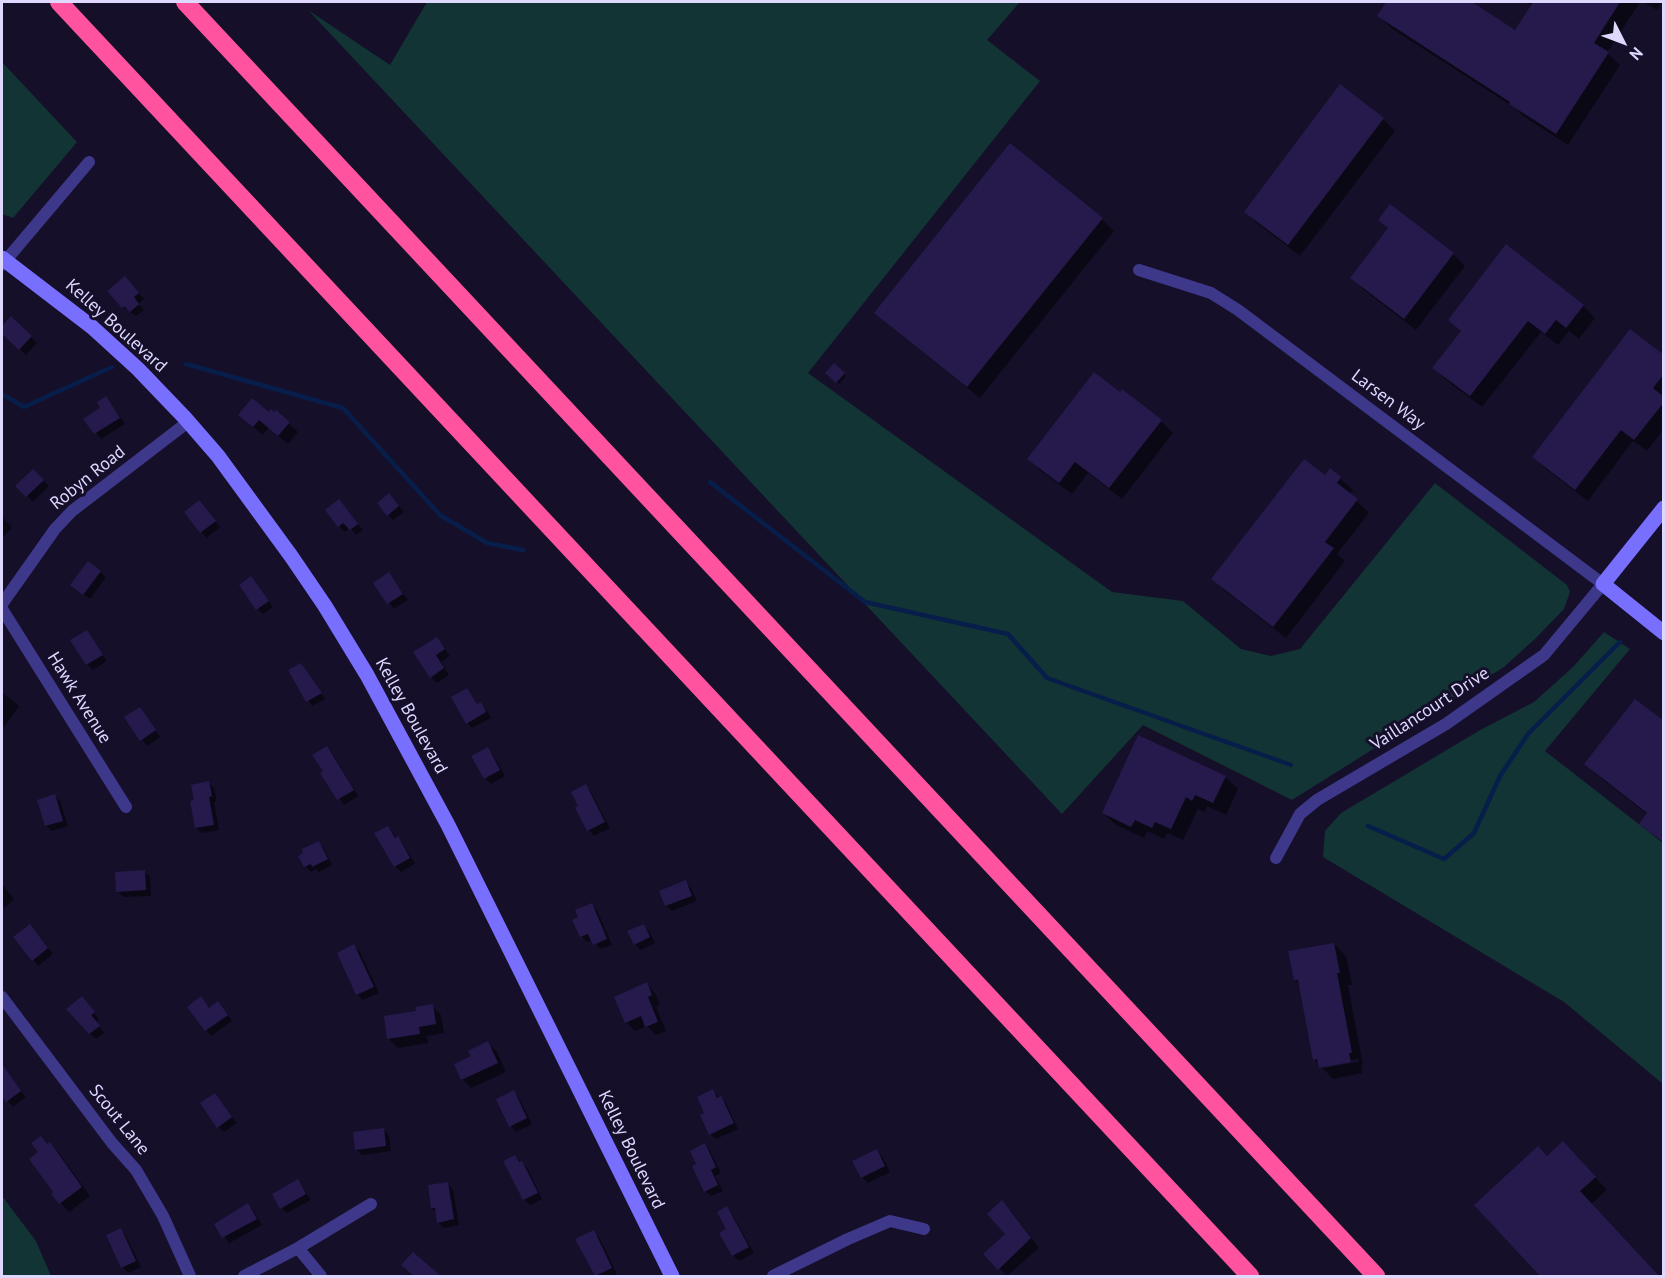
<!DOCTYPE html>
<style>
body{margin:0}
#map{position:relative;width:1665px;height:1278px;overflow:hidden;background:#150f2a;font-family:"PT Sans",sans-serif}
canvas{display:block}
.frame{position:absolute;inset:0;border:3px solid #ded8ff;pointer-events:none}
.north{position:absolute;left:1593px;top:12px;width:60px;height:60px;-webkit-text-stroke:4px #150f2a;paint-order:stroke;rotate:132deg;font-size:16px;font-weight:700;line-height:24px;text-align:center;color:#ded8ff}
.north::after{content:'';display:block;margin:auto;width:21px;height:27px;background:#ded8ff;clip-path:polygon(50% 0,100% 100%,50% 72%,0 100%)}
</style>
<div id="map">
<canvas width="1665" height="1278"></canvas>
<div class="frame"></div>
<div class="north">N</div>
</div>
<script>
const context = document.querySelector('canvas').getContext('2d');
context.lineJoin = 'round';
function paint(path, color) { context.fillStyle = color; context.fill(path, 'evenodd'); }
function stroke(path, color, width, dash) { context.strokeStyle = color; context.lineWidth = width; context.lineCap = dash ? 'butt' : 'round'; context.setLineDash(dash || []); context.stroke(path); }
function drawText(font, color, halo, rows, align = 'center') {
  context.font = font + ' "PT Sans",sans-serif'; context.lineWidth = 6; context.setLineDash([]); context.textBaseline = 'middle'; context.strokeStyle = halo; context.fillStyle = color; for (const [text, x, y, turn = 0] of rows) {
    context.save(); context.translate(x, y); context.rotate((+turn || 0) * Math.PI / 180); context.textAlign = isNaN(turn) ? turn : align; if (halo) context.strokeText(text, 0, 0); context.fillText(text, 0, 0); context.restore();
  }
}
paint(new Path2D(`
 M427 2H1020L987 40 1040 81 808 373 1112 592 1183 601 1241 649 1271 656 1300 649 1435 483 1567 585 1570 592 1564 609 1536 638 1504 667 1292 800 1143 725 1062 814 308 10 390 65Z
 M2 62 77 142 13 218 2 214Z
 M1604 632 1630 649 1545 751 1663 843V1084L1564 1002 1323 857 1325 831 1341 813 1482 729 1534 702 1573 667Z
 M2 1196 36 1241 51 1276H2Z`), '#123434');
paint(new Path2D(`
 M1388 2H1469L1516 32 1532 6 1526 2H1640L1607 53 1620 65 1568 145 1523 116 1515 108 1391 28 1379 16Z
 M1643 2H1662L1657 10Z
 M1383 119 1395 131 1300 256 1258 224 1246 212Z
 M1102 219 1114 231 980 398 889 325 876 313Z
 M1380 220 1453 254 1465 266 1416 330 1364 290 1352 278 1389 230Z
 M130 283 144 299 138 304 144 310 136 316 123 307Z
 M1583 306 1595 318 1579 339 1569 331 1558 345 1541 332 1482 407 1446 380 1434 368 1462 332 1450 320Z
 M11 318 37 343 26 355 2 332V328Z
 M1664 357V429L1647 451 1633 441 1588 501 1546 469 1534 457Z
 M834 365 846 376 839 384 827 373Z
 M106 398 125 424 101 439 86 419 102 408Z
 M276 412 298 432 288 444 269 428 262 435 249 423Z
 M1161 421 1173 433 1122 499 1088 473 1072 494 1041 471 1029 458Z
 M1331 470 1353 490 1349 494 1369 513 1337 554 1345 561 1286 638 1225 591 1213 579Z
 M33 471 49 486 33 502 17 486Z
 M339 501 363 530 356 535 350 528 345 532 339 526Z
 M395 501 404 512 393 520 388 515Z
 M199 502 220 527 207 538 201 532Z
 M2 517 12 527 2 539Z
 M100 572 106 577 90 599 78 591Z
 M389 574 408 600 394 609 375 583Z
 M251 578 273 607 263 614 257 609Z
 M86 632 107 661 93 670 87 664Z
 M437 639 450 656 441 662 449 675 437 683 431 677Z
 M305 669 325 699 312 706 290 671Z
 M467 690 478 705 480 704 486 710 491 718 472 728 467 723Z
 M2 692 19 706 4 727 2 725Z
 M140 709 160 737 147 746 126 718Z
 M1664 723V844L1641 824 1648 815 1598 776 1586 764Z
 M327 748 332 753 358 796 344 805 322 773 325 772Z
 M488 749 493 755 505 776 491 784 485 778Z
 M1225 777 1238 789 1226 815 1207 806 1205 812 1198 809 1183 840 1167 833 1164 839 1147 831 1144 838 1116 825 1103 813Z
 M208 782 214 788 217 801 214 802 219 830 202 833 196 828 195 801Z
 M585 786 591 792 610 828 594 836 589 830 580 807Z
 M54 795 60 801 68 826 52 831 46 826 39 801Z
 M388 828 403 844 415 864 401 872 395 866Z
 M318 843 324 848 332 865 319 872 316 869 311 872 305 866V854Z
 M144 871 150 877 151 896 124 897 118 892Z
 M686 882 691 888 697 901 672 911 666 905Z
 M2 884 14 899 2 910Z
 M591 904 597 910 612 945 600 949 593 940 587 942 582 937 574 921 580 918Z
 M643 926 649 931 655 943 641 950 635 944Z
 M35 931 53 954 38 966 33 960Z
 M1334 944 1346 956 1352 985H1348L1363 1065H1361L1362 1073 1333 1079 1314 1059 1300 985 1295 980ZM1358 1059 1359 1062 1323 1068V1065Z
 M354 946 360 952 379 993 363 1000 357 994Z
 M646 984 655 993 660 1004 656 1007 666 1031 656 1035 647 1026 635 1031 626 1022Z
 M201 998 210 1009H224L232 1021 211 1036 206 1030Z
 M87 1004 99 1019 96 1022 104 1033 96 1039 87 1030Z
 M432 1006 441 1015 444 1033 427 1036 428 1043 398 1048 389 1039 418 1012Z
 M488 1043 497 1052 506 1072 471 1088 462 1079 473 1057Z
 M3 1069 26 1097 13 1107 2 1094V1070Z
 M712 1091 726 1103 738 1129 716 1139 710 1134 706 1114Z
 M513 1092 519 1098 532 1124 516 1132 511 1126Z
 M215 1095 237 1123 224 1132 218 1127Z
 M384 1130 389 1136 391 1151 362 1155 356 1149Z
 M50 1144 59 1153 90 1196 69 1212 53 1194 48 1146Z
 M705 1145 710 1151 721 1173 715 1176 723 1191 711 1196 705 1191 698 1164Z
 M877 1150 882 1156 890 1172 868 1183 862 1177Z
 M1575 1155 1607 1190 1591 1204 1658 1276H1542L1476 1205 1548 1158Z
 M515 1157 527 1168 542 1199 530 1205 524 1199Z
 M298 1181 311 1200 287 1213 281 1208Z
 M448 1184 453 1190 459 1225 444 1228 439 1223 437 1213 432 1208Z
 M248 1205 253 1210 262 1225 229 1243 216 1224Z
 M726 1208 732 1214 754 1253 739 1261 733 1255 721 1233 728 1229Z
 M1011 1211 1039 1248 1007 1276 986 1254 1008 1234Z
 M121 1230 126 1236 141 1267 128 1273 122 1267Z
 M593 1232 599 1237 617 1274 611 1276H595L577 1240Z`), '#0007');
stroke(new Path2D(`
 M186 364 343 408 440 515 487 543 523 550
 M2 394 24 407 112 367
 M710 482 865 602 1008 634 1047 678 1291 765
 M1368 826 1444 859 1474 833 1500 776 1528 734 1620 642`), '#081e4a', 4.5);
paint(new Path2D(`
 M1386 2H1472L1515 30 1533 2H1620L1594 43 1609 52 1556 134 1509 104 1510 102 1377 16Z
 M1340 84 1384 118 1288 245 1244 212Z
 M1010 143 1103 218 967 387 874 313Z
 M1390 204 1454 253 1404 319 1350 278 1388 228 1378 220Z
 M1506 244 1584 305 1566 328 1556 320 1545 334 1528 321 1470 396 1432 368 1461 331 1448 320Z
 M125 276 139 293 134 297 139 304 130 312 124 306 122 308 107 291Z
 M11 316 32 336 19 350 2 334V326Z
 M1630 329 1664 355V374L1653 388 1664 397V402L1634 440 1621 430 1575 490 1532 457Z
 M834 363 845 373 836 383 825 373Z
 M1094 372 1120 392 1122 389 1162 420 1109 488 1075 462 1059 483 1027 459Z
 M106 396 120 418 94 434 83 419 100 408 97 402Z
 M252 398 269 412 271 409 274 412 276 410 290 422 278 436 259 420 253 427 238 415Z
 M1304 459 1325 475 1330 468 1341 477 1337 483 1358 499 1325 542 1334 548 1273 627 1211 579Z
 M33 469 44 480 26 497 15 486Z
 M389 493 399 506 387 516 377 503Z
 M339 499 358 524 350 530 343 523 338 527 325 510Z
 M199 500 216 521 200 533 184 512Z
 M88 561 101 571 83 595 70 585Z
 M389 572 403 594 387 604 373 583Z
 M251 576 269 601 256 610 239 585Z
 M87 630 103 655 86 665 70 640Z
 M437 637 445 649 436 655 444 668 430 678 413 652Z
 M301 663 322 693 306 702 288 670Z
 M467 688 477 704 481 702 486 712 466 724 451 697Z
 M1635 699 1664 721V843L1639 824 1647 813 1584 764Z
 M140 707 156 730 140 741 124 717Z
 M1138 735 1226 776 1213 803 1195 795 1192 801 1186 797 1171 829 1155 822 1152 828 1135 820 1131 827 1102 813Z
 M327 746 354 790 337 800 320 773 323 771 312 755Z
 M488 747 500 770 484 779 471 756Z
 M209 781 212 796 209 797 214 825 195 828 190 801 194 800 191 785Z
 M586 784 605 822 587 831 575 808 578 806 571 792Z
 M55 794 63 821 45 826 37 800Z
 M388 826 395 838 398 836 410 858 394 867 374 833Z
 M319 841 328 859 312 867 311 864 304 867 298 856 303 853 302 849Z
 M145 870 146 890 116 892 115 872Z
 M686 880 692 896 665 906 659 891Z
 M592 903 607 939 593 945 588 934 580 937 572 920 578 917 575 910Z
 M30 924 48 948 32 961 13 937Z
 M644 924 650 937 634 945 627 931Z
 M1334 943 1340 973H1337L1352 1053H1349L1351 1062 1319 1068 1317 1059 1313 1060 1298 980H1294L1288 951Z
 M354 944 374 987 356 995 337 953Z
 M647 982 652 995 648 997 658 1022 645 1027 641 1016 625 1023 614 997Z
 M82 996 95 1012 91 1015 100 1026 89 1034 66 1009Z
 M201 996 209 1008 218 1001 228 1015 205 1031 187 1007Z
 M433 1004 436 1024 419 1027 420 1034 387 1039 384 1016 416 1011 415 1007Z
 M488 1041 498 1063 461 1080 454 1064 471 1056 468 1051Z
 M2 1064 21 1091 6 1102 2 1096Z
 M713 1089 717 1098 721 1096 734 1123 709 1135 700 1115 704 1113 697 1097Z
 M514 1090 527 1118 509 1127 496 1099Z
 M215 1093 232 1117 217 1128 200 1103Z
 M384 1128 386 1146 355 1150 353 1132Z
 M41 1136 47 1144 50 1142 82 1187 59 1204 51 1194 53 1192 29 1159 38 1152 31 1143Z
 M1563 1141 1596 1177 1580 1191 1659 1276H1540L1474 1205 1538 1146 1547 1156Z
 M705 1143 716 1167 711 1170 718 1185 704 1192 692 1166 696 1164 690 1151Z
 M877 1149 885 1166 861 1178 852 1161Z
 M515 1155 519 1162 522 1161 538 1193 523 1200 503 1161Z
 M298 1179 306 1194 280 1209 272 1194Z
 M448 1182 454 1219 437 1223 435 1208H431L428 1185Z
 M1002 1200 1031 1238 998 1270 983 1254 1005 1234 987 1214Z
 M248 1203 257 1219 222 1238 214 1224Z
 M727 1206 749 1247 732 1256 719 1233 726 1229 717 1212Z
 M121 1228 136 1261 121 1268 106 1235Z
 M594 1230 612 1268 595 1276 575 1239Z
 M413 1252 441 1276H414L401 1265Z`), '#261a4c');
stroke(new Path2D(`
 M2 265 89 162
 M1139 270 1211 293 1238 310 1603 584 1544 655 1446 724 1317 800 1300 814 1276 858
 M2 604 55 529 72 511 188 422
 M2 609 126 807
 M2 997 112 1143 136 1170 163 1216 190 1276
 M298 1248 321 1276
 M244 1276 298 1248 371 1204
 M773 1276 848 1239 890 1221 924 1229`), '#3e388b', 12);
stroke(new Path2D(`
 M2 258 92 327 138 369 185 418 218 456 291 556 325 606 367 675 448 825 672 1276
 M1664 508 1603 584 1664 633`), '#786fff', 15);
stroke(new Path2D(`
 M59 2 1250 1276
 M185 2 1376 1276`), '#ff53a0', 18);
drawText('18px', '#ded8ff', '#150f2a', [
 ["Kelley Boulevard",116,326,42],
 ["Larsen Way",1388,400,37],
 ["Robyn Road",88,478,-39],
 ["Hawk Avenue",79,698,58],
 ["Vaillancourt Drive",1430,709,-33],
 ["Kelley Boulevard",411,716,61],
 ["Scout Lane",119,1120,51],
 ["Kelley Boulevard",631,1150,64]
]);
</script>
